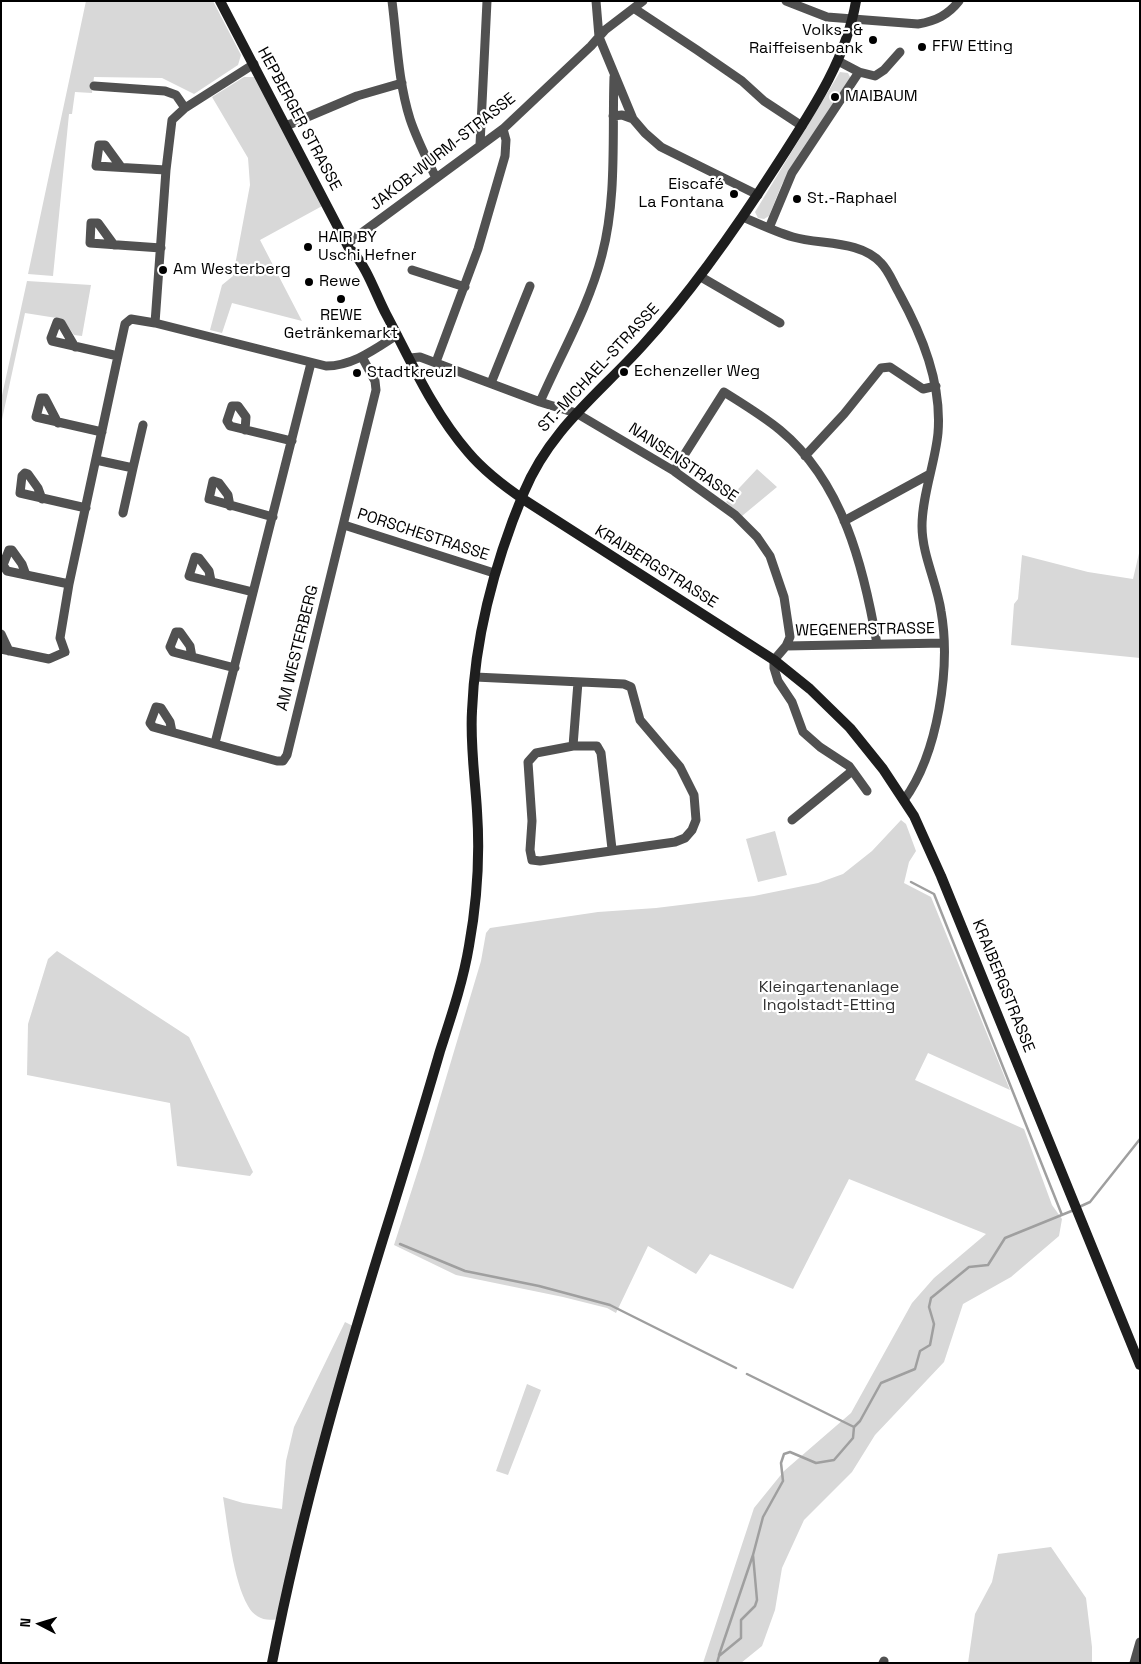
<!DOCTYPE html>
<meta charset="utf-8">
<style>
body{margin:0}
#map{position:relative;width:1141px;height:1664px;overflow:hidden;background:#fff;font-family:"Space Grotesk",sans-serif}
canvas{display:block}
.frame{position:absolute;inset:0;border:2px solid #000;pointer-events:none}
.north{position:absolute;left:15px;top:1599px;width:50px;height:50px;-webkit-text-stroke:4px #fff;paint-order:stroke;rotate:275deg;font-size:14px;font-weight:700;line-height:20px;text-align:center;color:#000}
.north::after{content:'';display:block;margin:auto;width:18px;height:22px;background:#000;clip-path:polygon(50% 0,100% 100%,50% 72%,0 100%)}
</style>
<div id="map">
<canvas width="1141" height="1664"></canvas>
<div class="frame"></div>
<div class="north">N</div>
</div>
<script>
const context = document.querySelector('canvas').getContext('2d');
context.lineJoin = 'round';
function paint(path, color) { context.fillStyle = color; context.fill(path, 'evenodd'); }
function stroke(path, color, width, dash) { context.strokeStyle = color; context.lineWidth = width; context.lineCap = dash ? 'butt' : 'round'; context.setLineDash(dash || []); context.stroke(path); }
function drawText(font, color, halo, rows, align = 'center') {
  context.font = font + ' "Space Grotesk",sans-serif'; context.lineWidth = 4.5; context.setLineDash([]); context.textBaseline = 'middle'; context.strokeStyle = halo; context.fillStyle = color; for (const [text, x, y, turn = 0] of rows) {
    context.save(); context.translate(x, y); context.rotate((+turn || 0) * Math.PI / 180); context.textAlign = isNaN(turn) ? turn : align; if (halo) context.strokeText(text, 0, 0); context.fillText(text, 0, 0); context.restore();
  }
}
paint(new Path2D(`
 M86 1H213L241 55 238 65 194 94 162 78 94 77 92 93 75 92 72 114H69L53 276 28 274Z
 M840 72 848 73 851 79 802 152 782 184 769 216 764 219 758 218 755 212Z
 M244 77H256L324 205 260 240 302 321 232 303 222 333 210 330 222 285 233 276 250 185 248 158 212 97Z
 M27 281 91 285 82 336 74 335 63 319 25 313 1 424V400Z
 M757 469 777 487 742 516 726 502Z
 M1140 549V658L1011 645 1014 604 1018 599 1022 555 1088 572 1133 579Z
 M901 820 906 824 916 851 909 862 904 883 931 897 1010 1090 928 1053 915 1080 1024 1129 1052 1205 1062 1219 1059 1236 1011 1277 963 1304 944 1362 875 1435 852 1472 804 1520 782 1568 775 1610 762 1646 741 1663H703L754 1508 784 1471 851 1413 912 1303 934 1278 986 1234 849 1179 793 1289 710 1254 696 1274 648 1246 616 1313 607 1308 563 1297 456 1275 394 1245 423 1155 481 961 486 933 490 928 598 912 656 908 754 896 818 883 843 874 872 851Z
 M775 831 787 875 758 882 746 839Z
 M57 951 189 1037 253 1172 250 1176 177 1166 170 1103 27 1075 28 1024 48 959Z
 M345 1322 353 1326 313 1463 283 1599 277 1619C265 1622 254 1617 248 1606 233 1580 228 1528 223 1497L243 1503 282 1509 286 1461 294 1427Z
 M527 1384 541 1390 508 1475 496 1471Z
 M1051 1547 1086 1598 1092 1647V1663H968L975 1614 992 1582 998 1554Z`), '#d8d8d8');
stroke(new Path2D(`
 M911 882 934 894 1062 1215
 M1079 1207 1090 1202 1140 1139
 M400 1244 465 1271 539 1286 610 1305 736 1368
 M747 1374 854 1427
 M719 1655 753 1555
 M717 1663 719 1656 741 1638V1620L755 1606 757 1600 753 1555 763 1517 783 1481 781 1463 784 1454 790 1452 816 1463 834 1460 853 1438 854 1427 860 1421 881 1383 915 1369 920 1351 930 1345 934 1324 929 1307 931 1298 969 1267 988 1265 1005 1238 1074 1210`), '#9f9f9f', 2.5);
stroke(new Path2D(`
 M392 1C397 40 398 81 410 119 417 140 427 159 436 178
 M596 1 599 37 633 119 645 133 661 147 758 195
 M786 1 827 17 918 24C936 21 948 15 959 1
 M635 9 697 50 742 81 764 101 802 126
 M859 72 875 76 884 70 900 52
 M94 86 165 91 176 95 185 108
 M613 116 622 115 633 119
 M286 126 357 96 402 83
 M480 145 487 1
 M121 167 105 145H99L96 166 166 170
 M743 217C759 224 776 232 793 237 821 245 860 240 881 263 889 271 893 283 899 293 922 335 942 383 938 433 935 464 922 495 922 526 922 555 937 583 941 611 951 667 938 754 904 800
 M769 228 792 173 859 72 838 61
 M348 243 503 129 591 46 605 30 643 1
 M114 245 98 223H91L90 243 161 248
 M412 270 465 287
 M701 277 780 323
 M155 323 166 170 172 120 185 108 254 64
 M75 347 61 323 57 322 51 338 52 341 118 356
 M410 358 420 357 540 402 576 413 674 471 735 515 757 537 770 556 784 597 790 637 786 646 774 660V668L778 681 792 702 803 732 820 747 849 766 867 791
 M436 362 478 249 505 156 506 140 503 129
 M491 383 530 286
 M540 402C561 354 589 306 602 255 617 198 612 136 614 77
 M58 423 45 398H41L36 417 102 432
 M245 430 246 417 238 406H232L227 421 230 426 292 441
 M805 456 844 414 881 368 890 367 923 389 936 386
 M96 460 133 468 143 425
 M674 471 724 392C743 404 763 416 780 430 843 482 864 568 877 644
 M42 499 38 488 28 474 25 473 22 476 20 493 86 508
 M230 506 228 495 219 483 213 481 209 499 273 517
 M123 513 133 468
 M844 521 930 474
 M344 525 494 573
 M26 575 22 564 12 550H9L3 565 7 571 69 584
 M211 581 209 571 199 558 195 557 189 576 192 577 253 592
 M1 634 9 651
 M786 646 944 643
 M1 649 49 659 65 652 60 638 69 584 118 356 125 324 131 319 155 323 326 366C353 366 375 349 397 335
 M192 657 190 646 180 632H176L170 647 173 652 235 668
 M475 677 624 684 631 687 640 720 680 767 694 795 696 820 692 830 685 838 675 842 540 861 532 860 530 850 532 821 528 762 536 753 573 746
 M578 682 573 746H597L601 753 612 849
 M172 732 170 722 161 708 156 707 150 723 153 727 277 761H283L287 755 376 390 375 381 362 357
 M215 743 311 363
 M792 820 852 771
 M883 1663 884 1661
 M1134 1663 1140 1642`), '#515151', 9);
stroke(new Path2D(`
 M220 1 353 256
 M352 251C368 269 375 293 386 314 411 361 433 412 468 452 484 471 505 487 526 501L774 660 810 689 850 728 883 769 914 816 941 876 1140 1365
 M272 1663C302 1508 346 1357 393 1207 409 1155 425 1103 440 1051 451 1017 463 982 469 946 477 902 480 855 477 811 475 777 470 744 472 711 475 634 495 562 524 492 550 429 599 394 643 345 694 289 737 227 778 163 810 113 846 61 856 1`), '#1e1e1e', 10);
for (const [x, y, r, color] of [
 [873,40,5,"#000"],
 [922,47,5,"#000"],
 [835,97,5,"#000"],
 [734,194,5,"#000"],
 [797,199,5,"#000"],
 [308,247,5,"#000"],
 [163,270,5,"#000"],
 [309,282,5,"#000"],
 [341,299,5,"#000"],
 [624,372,5,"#000"],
 [357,373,5,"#000"]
]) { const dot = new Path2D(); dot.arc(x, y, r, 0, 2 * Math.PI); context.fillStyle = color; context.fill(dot); stroke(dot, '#fff', 2); }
drawText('16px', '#000', '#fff', [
 ["Volks- &",863,31,"right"],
 ["Raiffeisenbank",863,49,"right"],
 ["FFW Etting",932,47],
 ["MAIBAUM",845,97],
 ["Eiscafé",724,185,"right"],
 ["La Fontana",724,203,"right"],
 ["St.-Raphael",807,199],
 ["HAIR BY",318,238],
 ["Uschi Hefner",318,256],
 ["Am Westerberg",173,270],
 ["Rewe",319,282],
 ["REWE",341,316,"center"],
 ["Getränkemarkt",341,334,"center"],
 ["Echenzeller Weg",634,372],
 ["Stadtkreuzl",367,373]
], 'left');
drawText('16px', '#000', '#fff', [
 ["HEPBERGER STRASSE",299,119,62],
 ["JAKOB-WURM-STRASSE",443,152,-38],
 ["ST.-MICHAEL-STRASSE",599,368,-47],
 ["NANSENSTRASSE",683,463,34],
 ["PORSCHESTRASSE",423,535,18],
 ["KRAIBERGSTRASSE",656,567,32],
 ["WEGENERSTRASSE",865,630,-1],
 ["AM WESTERBERG",298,648,-76],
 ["KRAIBERGSTRASSE",1003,986,68]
]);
drawText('16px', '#2f2f2f', '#fff', [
 ["Kleingartenanlage",829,988],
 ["Ingolstadt-Etting",829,1006]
]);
</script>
